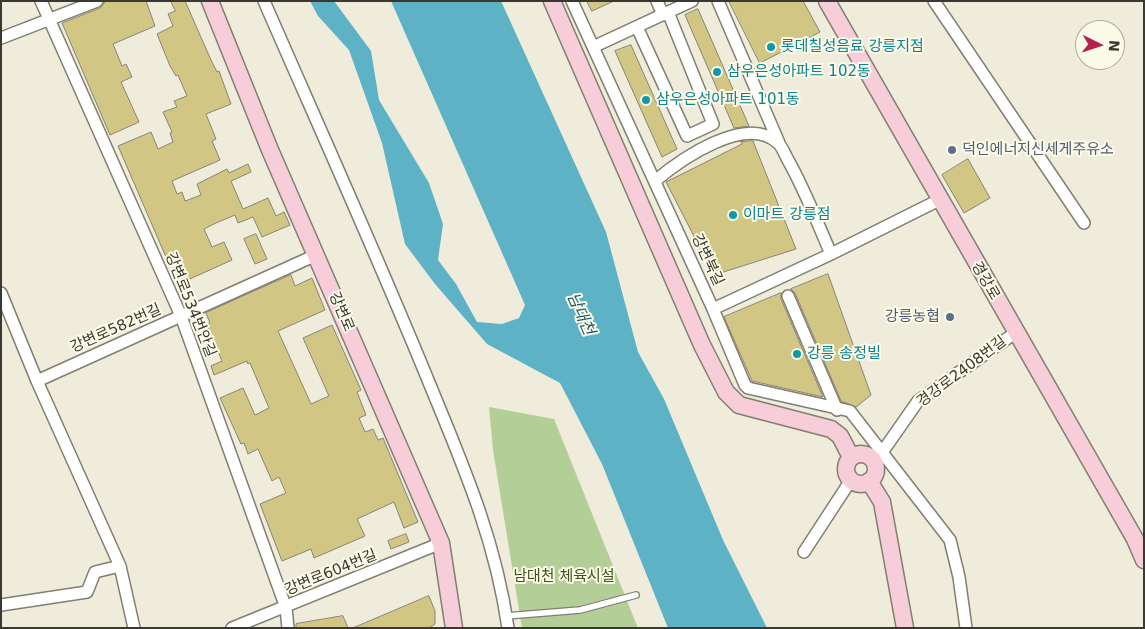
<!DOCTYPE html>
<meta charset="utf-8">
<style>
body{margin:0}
#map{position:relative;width:1145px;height:629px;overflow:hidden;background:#efecdc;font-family:"DejaVu Sans",sans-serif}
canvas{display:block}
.frame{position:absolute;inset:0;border:2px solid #393832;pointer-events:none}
.north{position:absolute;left:1075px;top:20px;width:50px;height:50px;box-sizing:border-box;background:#fcfae9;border:1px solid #aeaca0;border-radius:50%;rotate:94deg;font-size:14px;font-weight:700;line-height:20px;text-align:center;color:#393832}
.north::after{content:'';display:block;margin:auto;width:18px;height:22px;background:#b32250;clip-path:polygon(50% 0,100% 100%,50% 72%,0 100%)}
</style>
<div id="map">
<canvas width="1145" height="629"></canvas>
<div class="frame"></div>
<div class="north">N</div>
</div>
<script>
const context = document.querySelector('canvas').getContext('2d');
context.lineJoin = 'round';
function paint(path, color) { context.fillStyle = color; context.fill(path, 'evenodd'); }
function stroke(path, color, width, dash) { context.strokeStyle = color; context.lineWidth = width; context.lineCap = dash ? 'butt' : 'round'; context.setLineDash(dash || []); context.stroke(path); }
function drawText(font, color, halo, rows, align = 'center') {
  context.font = font + ' "DejaVu Sans","Noto Sans KR",sans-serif'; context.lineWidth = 4; context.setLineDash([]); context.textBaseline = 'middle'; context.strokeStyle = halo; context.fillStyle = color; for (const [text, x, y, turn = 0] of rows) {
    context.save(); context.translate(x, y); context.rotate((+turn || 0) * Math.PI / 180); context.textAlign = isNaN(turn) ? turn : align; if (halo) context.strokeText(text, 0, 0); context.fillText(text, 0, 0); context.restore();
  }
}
paint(new Path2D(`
 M489 407 554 419 638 628H522L493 450Z`), '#b4ce98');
paint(new Path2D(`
 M310 1H334L371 51 379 100 429 183 443 224 438 260 456 284 477 322 502 324 519 318 525 305 391 1H501L606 232 638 352 664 399 723 540 767 628H668L602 464 560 383 487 344 435 284 405 244 382 143 349 50 318 16Z`), '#5db2c5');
const building = new Path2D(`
 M106 1H146L155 26 113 44 122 66 126 64 132 77 121 82 139 122 110 135 62 23 100 8Z
 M171 1H185L211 60 217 72 219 71 231 104 206 114 216 139 212 141 220 160 172 181 177 194 182 192 185 201 188 200 201 195 197 184 227 169 229 173 248 164 251 172 231 181 243 209 268 198 276 216 284 212 290 225 262 237 253 217 238 223 235 215 216 223 204 229 212 247 224 242 232 260 183 282 175 262 169 264 118 146 151 132 158 149 173 142 170 133 172 132 163 112 177 107 174 101 187 96 178 75 176 76 170 66 157 34 173 26 168 14 175 11Z
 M587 1H614L592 11Z
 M729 1H803L820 32 760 63Z
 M698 9 749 126 734 128 685 15Z
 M631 45 677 149 662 157 615 51Z
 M753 141 796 249 714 275 666 182 742 144 741 142Z
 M968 159 990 198 964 213 942 175Z
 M256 234 267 259 255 264 244 239Z
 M828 274 871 395 856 407 841 401 795 293 791 289Z
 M291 275 295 286 312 278 325 310 278 331 311 404 329 396 303 338 332 325 361 390 357 392 366 415 359 418 365 432 373 429 378 440 383 438 418 522 404 528 394 502 357 519 365 536 314 558 311 549 282 561 260 504 286 493 279 477 272 481 258 449 248 454 244 443 241 444 220 398 243 388 255 415 269 408 250 363 248 364 247 361 214 375 211 366 222 361 206 324 210 323 206 313Z
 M781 293V299L823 397 752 381 724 317Z
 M406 534 409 542 391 549 388 541Z
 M429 596 435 611V624L429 628H353Z
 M343 616 348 628H296V624Z`);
paint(building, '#d2c684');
stroke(building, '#878475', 1);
const lane = new Path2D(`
 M506 616 580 610 636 595`);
const street = new Path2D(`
 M41 1 181 316 286 608 288 628
 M264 1C319 127 376 253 428 380 462 463 495 537 508 628
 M572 1 713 309 745 385 748 388 850 411 950 540 959 577 966 628
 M657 1 663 15
 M718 1 779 143
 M934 1 1084 223
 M637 27 687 136 713 124 668 12
 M1 38 97 1
 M593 47 692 1
 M655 181C680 160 746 113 778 143 782 146 785 155 788 160 805 190 817 222 831 254
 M1 293 37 381 120 566 134 628
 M788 296 837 410
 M713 309 831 254 939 200
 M37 381 316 255
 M873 460 883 451 918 401 1015 333
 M804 552 851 480
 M1 605 87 592 95 572 120 566
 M232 628 441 543`);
const secondary = new Path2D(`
 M210 1 270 150 441 543 454 628
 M552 1 702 345 726 392 739 405 831 429 840 436 851 457
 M827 1 1135 539 1144 560
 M846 469a15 15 0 1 1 30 0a15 15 0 1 1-30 0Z
 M869 481 882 502 905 628`);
stroke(lane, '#817f70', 8);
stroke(street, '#817f70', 14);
stroke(secondary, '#817f70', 19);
stroke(lane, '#fff', 5.5);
stroke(street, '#fff', 11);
stroke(secondary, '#f6cdd8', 16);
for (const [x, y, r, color] of [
 [771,47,5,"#0f9aa8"],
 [717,72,5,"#0f9aa8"],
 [646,100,5,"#0f9aa8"],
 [952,150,5,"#5c6f8a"],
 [733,215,5,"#0f9aa8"],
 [950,317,5,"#5c6f8a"],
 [797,354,5,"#0f9aa8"]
]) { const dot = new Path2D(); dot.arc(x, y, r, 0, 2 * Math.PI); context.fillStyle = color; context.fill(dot); stroke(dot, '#fcfae9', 2); }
drawText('15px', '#0d838f', '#fcfae9', [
 ["롯데칠성음료 강릉지점",781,47],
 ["삼우은성아파트 102동",727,72],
 ["삼우은성아파트 101동",656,100],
 ["이마트 강릉점",743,215],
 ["강릉 송정빌",807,354]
], 'left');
drawText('15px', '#4e5e75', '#fcfae9', [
 ["덕인에너지신세게주유소",962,150],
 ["강릉농협",940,317,"right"]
], 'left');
drawText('15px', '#393832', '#fcfae9', [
 ["강변북길",707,260,65],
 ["경강로",985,281,60],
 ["강변로534번안길",190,305,68],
 ["강변로",341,312,67],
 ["강변로582번길",116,329,-24],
 ["경강로2408번길",962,372,-37],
 ["강변로604번길",331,573,-22]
]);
drawText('15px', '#3d5618', '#fcfae9', [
 ["남대천 체육시설",564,577]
]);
drawText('italic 16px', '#165d6b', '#fcfae9', [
 ["남대천",580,314,66]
]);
</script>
